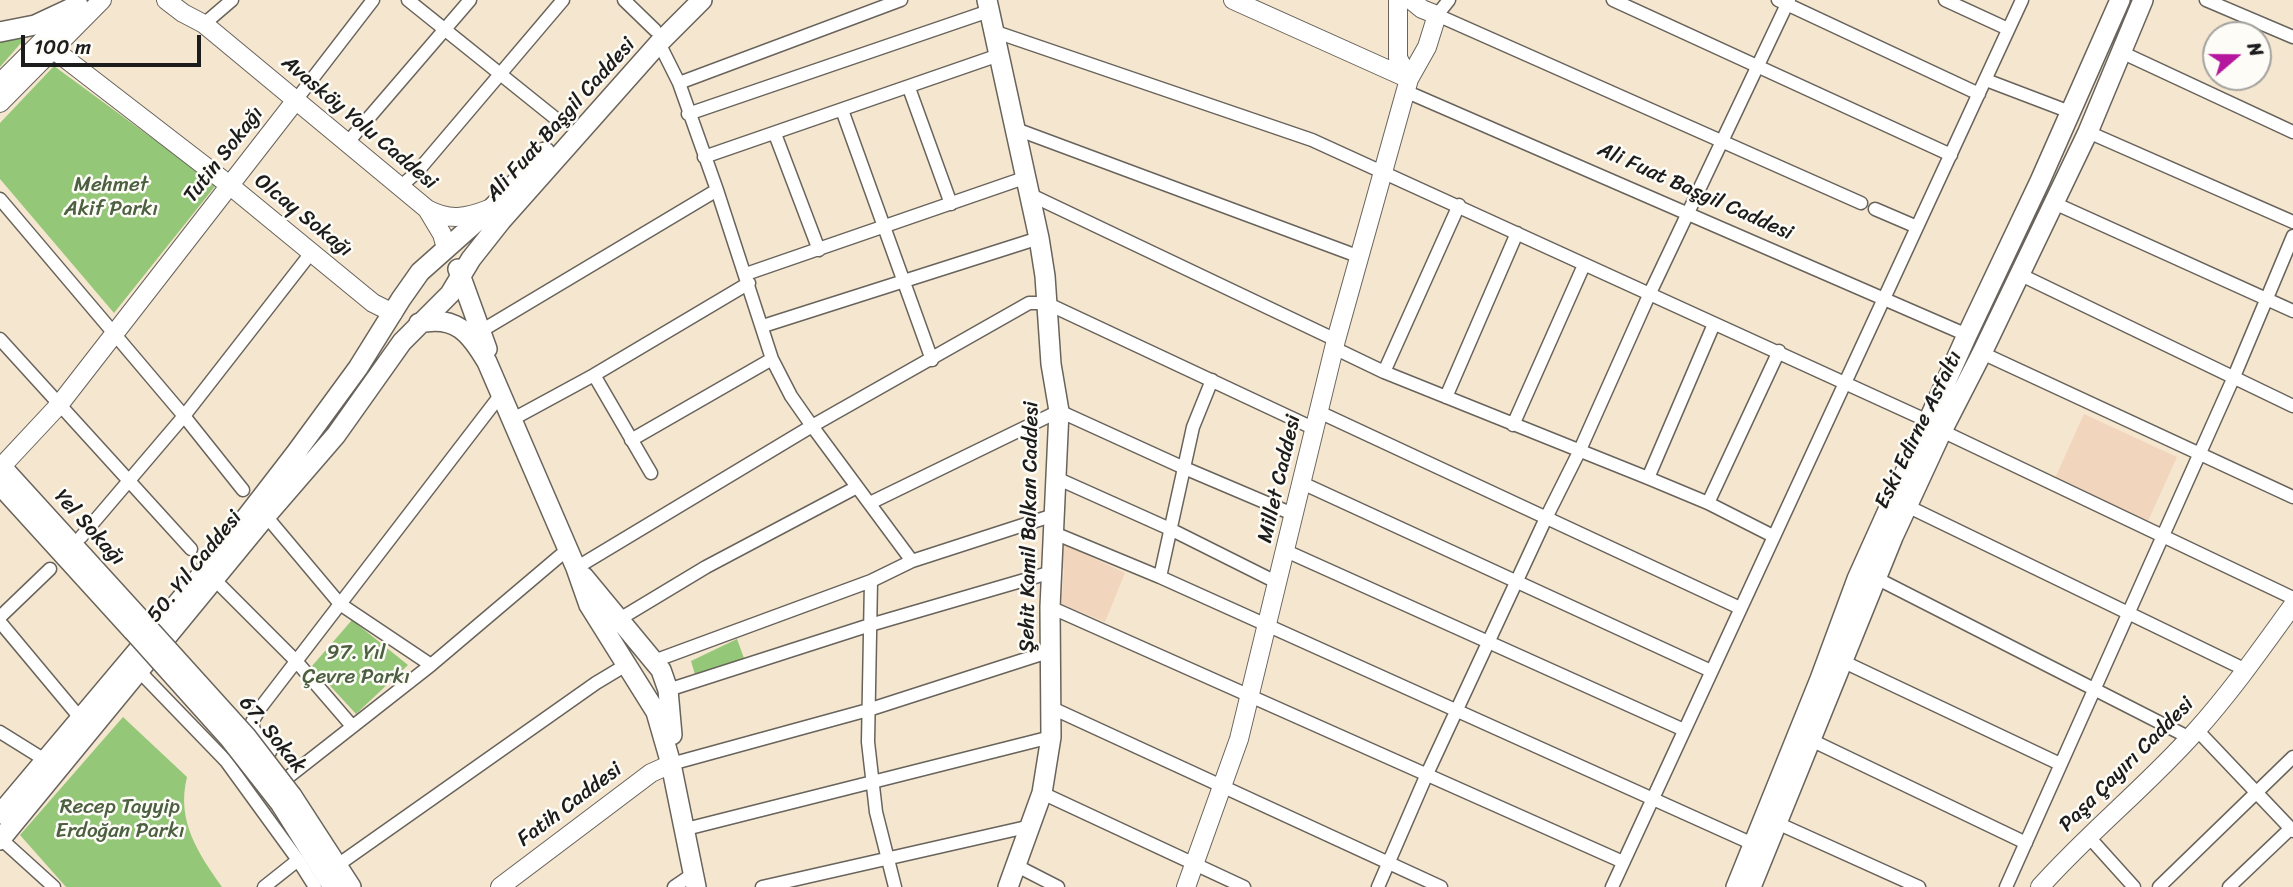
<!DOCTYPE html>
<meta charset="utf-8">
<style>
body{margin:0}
#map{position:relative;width:2293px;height:887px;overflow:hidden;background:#f5e6d0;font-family:Sriracha,sans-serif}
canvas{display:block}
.north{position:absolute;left:2202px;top:21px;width:70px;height:70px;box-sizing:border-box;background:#fdfcf7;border:2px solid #a3a29f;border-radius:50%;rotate:70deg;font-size:19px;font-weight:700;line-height:28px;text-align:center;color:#1c1c1c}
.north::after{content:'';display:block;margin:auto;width:24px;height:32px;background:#b5179e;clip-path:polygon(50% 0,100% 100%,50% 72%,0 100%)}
.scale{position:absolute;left:21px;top:35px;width:180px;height:32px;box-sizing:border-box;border:4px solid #1c1c1c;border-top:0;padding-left:9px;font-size:21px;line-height:24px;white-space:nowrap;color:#1c1c1c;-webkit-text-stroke:5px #fdfcf7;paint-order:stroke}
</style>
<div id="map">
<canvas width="2293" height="887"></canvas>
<div class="north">N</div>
<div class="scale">100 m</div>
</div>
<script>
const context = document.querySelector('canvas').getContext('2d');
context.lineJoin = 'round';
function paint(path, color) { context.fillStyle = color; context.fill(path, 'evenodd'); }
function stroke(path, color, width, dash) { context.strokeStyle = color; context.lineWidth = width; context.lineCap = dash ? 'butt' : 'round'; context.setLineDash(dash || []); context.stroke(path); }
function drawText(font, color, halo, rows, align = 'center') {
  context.font = font + ' Sriracha,sans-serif'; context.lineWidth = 5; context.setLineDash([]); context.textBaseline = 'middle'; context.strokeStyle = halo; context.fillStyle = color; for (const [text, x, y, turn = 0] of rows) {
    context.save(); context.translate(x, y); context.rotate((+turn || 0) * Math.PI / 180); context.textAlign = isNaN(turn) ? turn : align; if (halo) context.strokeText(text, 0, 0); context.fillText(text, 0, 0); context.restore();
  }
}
paint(new Path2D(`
 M2084 414 2177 457 2148 521 2055 478Z
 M1064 544 1125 573 1105 622 1061 604 1064 570 1060 563Z`), '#f2d5bd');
paint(new Path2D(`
 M28 35 0 67V42Z
 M54 66 216 185 114 313 0 179V123Z
 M352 620 408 665 356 714 312 666Z
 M737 639 745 661 696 678 691 661Z
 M123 717 187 777C176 821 198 853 222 887H66L20 835Z`), '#94c778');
const street = new Path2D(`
 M408 0 555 118
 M624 0 655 30
 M1449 0 1437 15 1861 203
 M1613 0 1951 155
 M1778 0 1979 94
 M1945 0 2008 29
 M2206 0 2293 37
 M204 24 232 0
 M993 31 1312 140 1928 421
 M659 43 679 83 717 190 772 359 791 396 812 426 912 561
 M2121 52 2293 132
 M1986 80 2070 112
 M679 83 901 0
 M909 88 951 204
 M1405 91 1967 335
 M296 100 373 0
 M842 110 932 360
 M688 114 989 11
 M1016 129 1360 257
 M2088 132 2293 222
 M775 134 819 250
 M348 142 470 0
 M704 157 999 55
 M400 187 417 172 563 0
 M1031 195 1336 340
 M0 199 184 416 243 490
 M2054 203 2293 311
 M1875 209 1917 227
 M746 274 1027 177
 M2019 274 2293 406
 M763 326 1039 238
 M481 331 717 190
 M0 339 191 549
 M1334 348 1384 372 1648 478 1708 503 1773 536
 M1982 353 2293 497
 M1384 372 1459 205
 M594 375 651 473
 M1446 397 1517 233
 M1319 412 1740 608
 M513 419 594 375 749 283
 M1513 425 1584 265
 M1942 431 2293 598
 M631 440 772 359
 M1054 477 1170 529 1278 583
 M1648 478 1714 324
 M1302 483 1711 671
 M870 503 1059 411 1182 467 1295 515
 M1708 503 1779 351
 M1907 506 2246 670
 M266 516 340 604 431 665
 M1054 533 1160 577 1753 844
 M81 537 184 416 311 253
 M1286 551 1684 730
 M576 568 812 426 1029 303H1046L1315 429
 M1160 577 1193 427 1212 380
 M1876 578 2190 738
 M215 580 296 661 352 726
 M871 581 868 742 876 812 895 887
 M1050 607 1623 862
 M0 617 50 569
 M618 620 706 567 857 487
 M0 622 81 719
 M654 661 871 581 912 561 1054 515
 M1842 661 2060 764
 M140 672 226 761 298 860 315 887
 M668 690 870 625 1052 572
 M1052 708 1441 887
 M2197 730 2293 831
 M0 732 45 760
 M1811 740 2026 843
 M270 752 254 730 252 722 261 707 502 393
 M671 764 868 710 1051 651
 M287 778 431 665 568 549
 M1042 793 1244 887
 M1777 823 1919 887
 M686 829 1051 737
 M2088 836 2134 887
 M1 839 54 887
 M342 862 596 683 626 665
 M1017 866 1058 887
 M264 887 298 860
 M674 887 693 874
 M762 887 1031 826
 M1378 887 1427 774 1546 518 1579 452 1650 293 1789 0
 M1612 887 2022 0
 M2006 887 2233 379 2293 236
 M2159 887 2293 757
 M2229 887 2291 828`);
const secondary = new Path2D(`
 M166 0 183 13 204 24 427 209 442 234 446 248
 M1233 0 1409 79
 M1398 0V58L1409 79
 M53 49 228 184 373 303 393 313
 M0 83 73 10
 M0 103 102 0
 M427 209C449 221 466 218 489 209
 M2 466 59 405 296 100
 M500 887 651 773 671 764
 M1186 887 1239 739 1336 340 1409 79 1427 47 1437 15 1422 9 1411 0
 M2040 887C2089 832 2147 786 2195 732 2231 692 2262 648 2293 605`);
const primary = new Path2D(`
 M987 0 1039 238 1045 276 1051 364 1059 411 1050 607 1051 737 1042 793 1008 887
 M0 32 35 25 78 5
 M458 269 487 349
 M419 323C456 315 470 333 487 362L576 568 589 605 656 712 671 764 696 887
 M0 465 143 622
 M0 485 133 631
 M584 577 661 670 668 690 672 735
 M292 796 351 887
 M280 803 333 887
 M0 814 207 568 295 454 358 368 401 299 420 272 492 208 545 152
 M0 840 266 516 336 435 402 342 450 294 471 259 501 221 659 43 702 0
 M1736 887 1820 679 1857 579 1967 335 2040 181 2120 0
 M1751 887 1893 537 1942 431 1982 353 2088 132 2143 0`);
stroke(street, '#68635b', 15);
stroke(secondary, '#68635b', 20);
stroke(primary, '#68635b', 22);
stroke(street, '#fff', 12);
stroke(secondary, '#fff', 18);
stroke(primary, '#fff', 19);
const primaryBridge = new Path2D(`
 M143 622 246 736 292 796
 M133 631 229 738 280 803`);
stroke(primaryBridge, '#68635b', 22, []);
stroke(primaryBridge, '#fff', 19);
drawText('21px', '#1c1c1c', '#fdfcf7', [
 ["Ali Fuat Başgil Caddesi",561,120,-48],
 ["Avasköy Yolu Caddesi",359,123,40],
 ["Tutin Sokağı",224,155,-52],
 ["Ali Fuat Başgil Caddesi",1695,192,24],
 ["Olcay Sokağı",303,216,39],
 ["Eski Edirne Asfaltı",1919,430,-64],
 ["Millet Caddesi",1280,479,-77],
 ["Şehit Kamil Balkan Caddesi",1030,527,-89],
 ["Yel Sokağı",89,528,48],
 ["50. Yıl Caddesi",195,567,-51],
 ["67. Sokak",272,735,51],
 ["Paşa Çayırı Caddesi",2127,765,-45],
 ["Fatih Caddesi",570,805,-37]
]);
drawText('21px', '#4c6041', '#fdfcf7', [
 ["Mehmet",111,186],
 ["Akif Parkı",111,210],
 ["97. Yıl",356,654],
 ["Çevre Parkı",356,678],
 ["Recep Tayyip",120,808],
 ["Erdoğan Parkı",120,832]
]);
</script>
